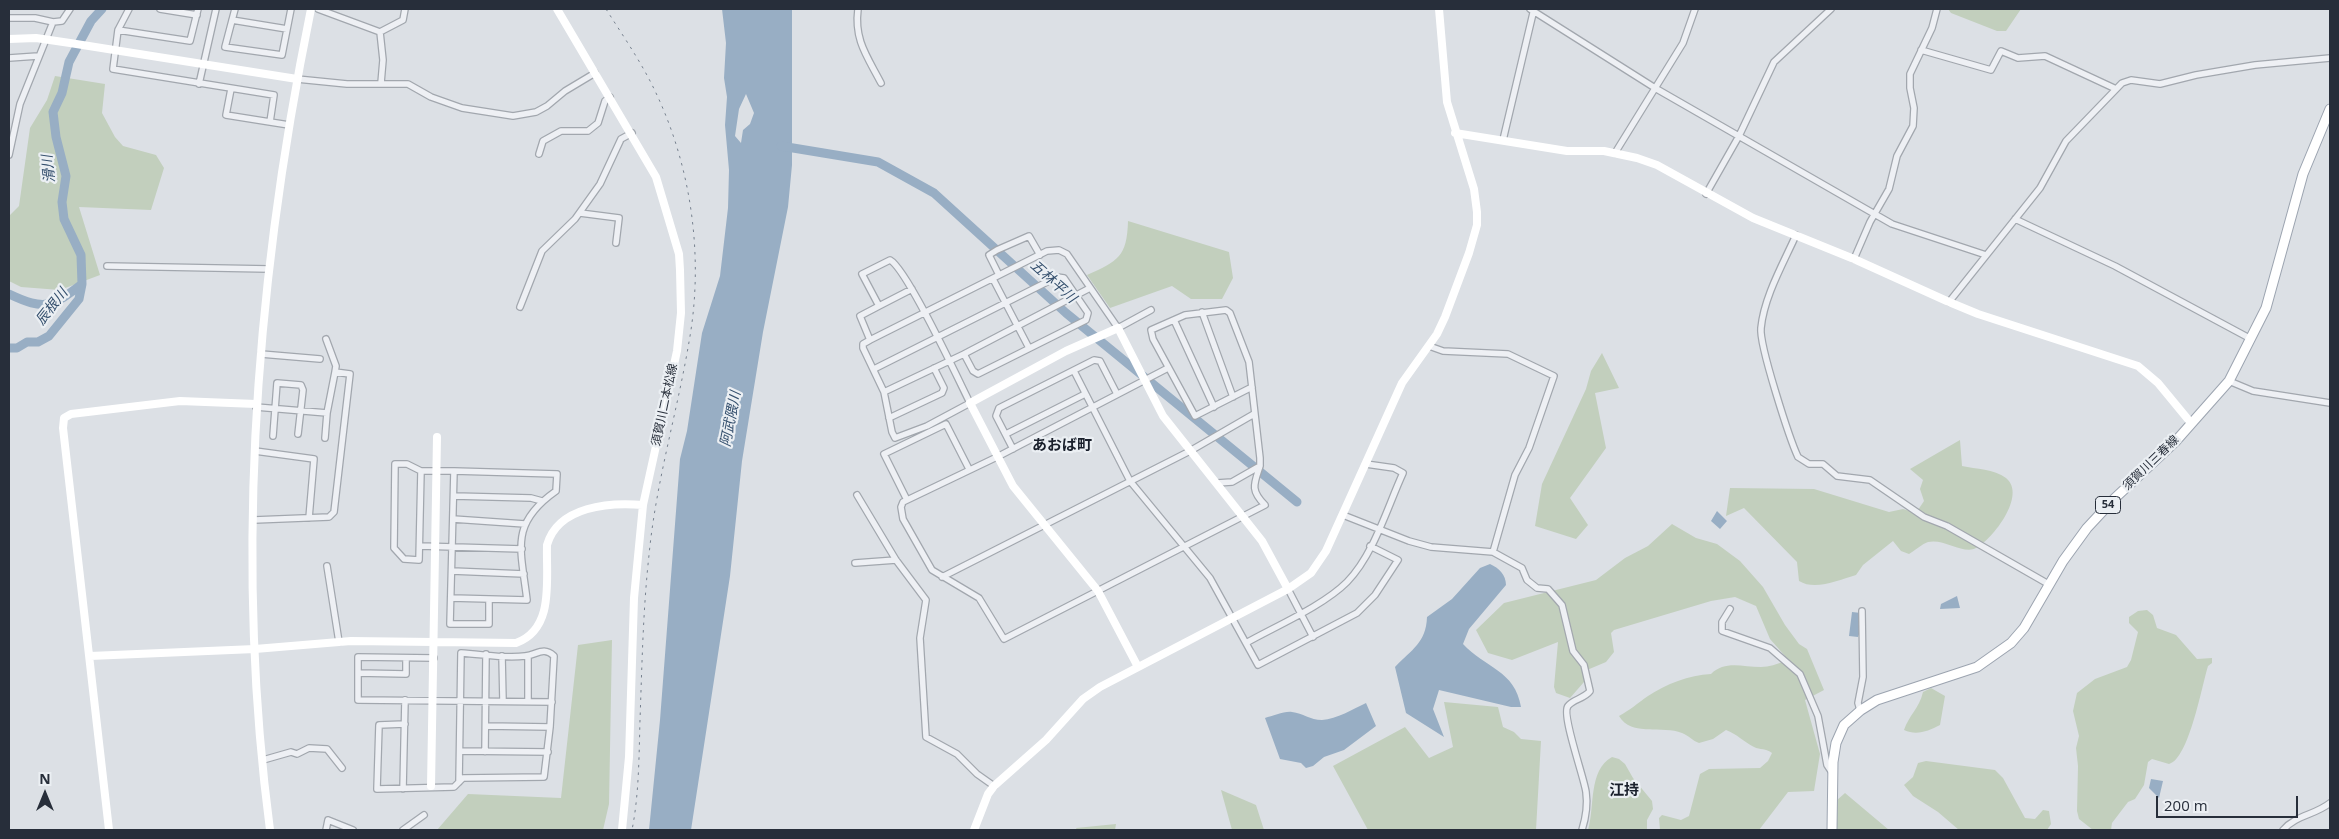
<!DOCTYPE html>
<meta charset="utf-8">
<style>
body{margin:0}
#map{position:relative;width:2339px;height:839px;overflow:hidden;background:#dce0e5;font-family:"Open Sans",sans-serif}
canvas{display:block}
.frame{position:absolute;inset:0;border:10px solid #272e3a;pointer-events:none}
.north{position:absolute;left:20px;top:769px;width:50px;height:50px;-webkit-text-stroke:4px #ebeff3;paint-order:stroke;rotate:0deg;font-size:14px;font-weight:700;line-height:20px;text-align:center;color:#272e3a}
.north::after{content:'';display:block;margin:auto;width:18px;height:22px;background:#272e3a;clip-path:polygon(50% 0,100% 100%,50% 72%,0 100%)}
.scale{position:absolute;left:2156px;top:796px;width:142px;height:22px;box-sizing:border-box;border:2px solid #272e3a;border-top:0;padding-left:6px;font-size:15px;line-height:18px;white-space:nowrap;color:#272e3a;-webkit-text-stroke:4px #ebeff3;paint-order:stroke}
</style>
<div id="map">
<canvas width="2339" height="839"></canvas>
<div class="frame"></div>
<div class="north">N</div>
<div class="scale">200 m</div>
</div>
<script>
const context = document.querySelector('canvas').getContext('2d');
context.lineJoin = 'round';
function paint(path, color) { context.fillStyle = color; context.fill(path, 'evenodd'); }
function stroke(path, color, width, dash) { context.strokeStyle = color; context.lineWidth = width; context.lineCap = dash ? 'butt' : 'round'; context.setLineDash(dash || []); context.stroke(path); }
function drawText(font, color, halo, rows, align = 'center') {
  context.font = font + ' "Open Sans","Noto Sans JP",sans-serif'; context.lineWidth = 4.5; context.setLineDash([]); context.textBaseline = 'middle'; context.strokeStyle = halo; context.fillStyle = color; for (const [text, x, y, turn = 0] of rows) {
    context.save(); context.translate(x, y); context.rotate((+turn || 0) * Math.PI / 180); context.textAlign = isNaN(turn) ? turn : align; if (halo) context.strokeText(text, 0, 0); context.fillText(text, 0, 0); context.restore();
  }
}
paint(new Path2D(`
 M1948 9H2021L2006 31H1997L1951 13Z
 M55 76 105 84 102 113 115 137 123 146 156 155 164 168 151 210 79 207 100 275 60 290 21 287 9 281V216L19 206 30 128 47 100Z
 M1128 221 1229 252 1233 278 1222 299H1191L1172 286 1110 308 1087 275C1118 261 1127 257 1128 221Z
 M1602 353 1619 388 1595 393 1606 448 1570 498 1588 525 1576 539 1535 526 1542 484 1586 389 1591 371Z
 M1960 440 1962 466C1976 469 1994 469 2006 478 2027 495 1993 539 1976 548 1964 555 1944 538 1928 542 1922 544 1914 551 1909 554L1901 551 1893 541 1863 565 1856 575C1839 580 1815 591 1799 581L1797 562 1744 508 1726 516 1730 488 1814 489 1889 512 1903 509 1916 513 1924 501 1920 489 1923 480 1910 469Z
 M1672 524 1696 538 1717 544 1740 561 1763 587 1785 625 1799 644 1807 649 1824 690 1805 700 1820 754 1814 791 1788 792 1759 830H1660L1659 818 1662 815 1681 820 1689 816 1700 774 1709 769 1760 768 1768 761 1772 753C1766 748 1760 750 1754 747 1744 742 1737 734 1726 730L1713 739 1699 743C1693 741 1688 735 1682 733 1663 725 1631 737 1619 716 1630 710 1638 703 1648 696 1666 684 1689 675 1711 674 1725 660 1742 667 1761 667 1769 667 1777 664 1785 661V656L1770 639 1756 606 1735 597 1711 601 1614 630 1611 633 1614 652 1606 662 1587 670 1584 682 1570 698 1556 693 1554 687 1558 642 1512 660 1488 653 1476 630 1504 603 1596 580 1625 558 1648 546Z
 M2147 610 2153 615 2157 628 2176 635 2197 659 2212 658V663L2208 666C2202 685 2189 759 2169 764L2152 759 2148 762 2144 785 2135 799 2128 802 2112 823 2111 830H2093L2079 819 2077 811 2078 766 2076 748 2079 736 2073 711 2077 693 2095 679 2127 667 2131 660 2138 632 2129 623V617L2138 611Z
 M612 640 609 804 603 830H437L468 794 561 798 578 645Z
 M1931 688 1945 696 1940 725C1928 731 1917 736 1904 730 1909 715 1919 709 1923 692Z
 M1444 702 1498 707 1503 727 1514 732 1521 739 1541 741 1536 830H1368L1333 766 1405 727 1429 758 1453 747Z
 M1612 757 1619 759 1625 764 1633 778 1652 801 1653 809 1647 820V830H1588C1595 808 1588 770 1612 757Z
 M1926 761 1995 770 2003 778 2025 818 2035 819 2043 810 2049 811 2051 824 2047 830H1959L1938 812 1913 796 1904 785 1913 777 1918 763Z
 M1221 790 1256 805 1264 830H1232Z
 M1845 793 1889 830H1835L1836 801Z
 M1116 824 1115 830H1077L1076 828Z`), '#c2cfbd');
paint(new Path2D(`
 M722 9H792V165L788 207 763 332 742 461 730 576 691 830H649L660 720 680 459 687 431 702 333 720 276 728 208 729 170 725 125 727 97 724 78 726 43ZM746 94 754 113 750 124 743 130 741 143 735 136 739 109Z
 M1717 511 1727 521 1720 529 1711 521Z
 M1490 564C1499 568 1506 575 1506 585L1469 629 1463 644C1485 668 1515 670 1521 707H1511L1439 690 1433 709 1444 737 1406 713 1395 667C1412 649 1426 643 1427 617L1452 599 1480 568Z
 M1957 596 1960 608 1940 609 1941 604Z
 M1852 612 1861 613 1862 627 1858 637 1849 636Z
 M1366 703 1376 726 1344 750 1324 757 1313 766 1306 768 1301 763 1280 759 1265 718C1273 716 1284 711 1292 712 1303 713 1310 720 1322 720 1337 719 1353 709 1366 703Z
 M2151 779 2163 781 2159 798 2149 788Z`), '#98aec4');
stroke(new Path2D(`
 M781 146 878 162 934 193 1066 313 1297 502
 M9 294C45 311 52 307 82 284
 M9 348H17L27 342H38L49 336 79 299 82 284 81 255 64 219 62 202 66 176 56 137 53 112 62 93 69 62 91 21 102 9`), '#98aec4', 9);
const street = new Path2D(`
 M129 9 118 30 113 69 274 95 270 122 226 115 231 89
 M160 9 197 15
 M235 9 225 47 282 55 291 9
 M318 9 380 32
 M858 9C854 40 867 56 881 83
 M1530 9 1655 88 1892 224 1986 255
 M9 18H35L53 22
 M232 20 287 29
 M118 30 190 41 198 9
 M1921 50 1991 70 2001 51 2018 58 2045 56 2116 89
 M9 58 38 56
 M297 79 347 84H408L431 97 462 108 513 116 536 112 547 106 565 91 595 73
 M381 83 383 60 380 32 403 20 405 9
 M199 84 216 9
 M270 122 289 125
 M1503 140 1534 9
 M1615 153 1683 43 1695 9
 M539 154 543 141 561 131H588L598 123 605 101 610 97
 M9 155 20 104 53 22 62 21 70 9
 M1706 194 1739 136 1774 62 1831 9
 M580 213 619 218 616 243
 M2015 219 2115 266 2251 339
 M1796 235C1783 264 1764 297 1761 328 1759 345 1790 440 1798 457L1809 464H1823L1837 476 1870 480 1924 517 1947 526 2050 585
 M1854 259 1870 222 1889 189 1897 156 1913 126 1914 108 1910 88V74L1932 28 1937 9
 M107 266 269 269
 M999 275 989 255 997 250 1029 236 1040 255
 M993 279 1029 348
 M1949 302 2040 188 2066 141 2122 83 2131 80 2160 84 2196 75 2255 65 2330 58
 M879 306 912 289
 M520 307 542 251 575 219 600 184 621 139 632 133
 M1202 312 1233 397
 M1174 320 1214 407
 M326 339 336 366 335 372
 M870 340 860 316 879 306 862 274 890 260C907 269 958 379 970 403L927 426 895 438 892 432 884 392 863 348V344L870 340 1047 251 1059 250 1067 254 1118 328 1151 310
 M1429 346 1443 351 1508 354 1554 376 1529 448 1515 475 1493 552
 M261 354 320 359
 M1168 368 999 456 903 502 901 507 903 519 932 570 979 598 1004 639 1265 505C1250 490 1254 484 1260 466
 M874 369 1057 277 1064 278 1088 313 1086 320 978 374 973 371 964 354
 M1074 371 1130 481 1210 578 1258 665 1357 613 1375 595 1398 560 1370 546
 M2229 381 2253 391 2330 403
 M884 392 964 354 1090 288
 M889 418 942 393 944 388 934 368
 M1006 434 1085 394
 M273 436 277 383 301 385 303 390 298 434
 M325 438 327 413
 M1013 449 996 416 999 408 1094 360 1100 361 1117 394
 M255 451 314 459 309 518
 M421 471 407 464H395L394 548 404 559 419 560 421 471H454L450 624H489V599L527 600C521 549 509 524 556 491L557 474 454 471
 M1217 483 1232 482 1260 466V458L1249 362 1230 313 1226 310 1185 315 1151 330 1153 339 1195 416 1252 387
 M857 495 896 560 926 600 920 638 926 737 957 754 977 774 994 786
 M454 496 531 498 542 501
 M907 500 884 454 946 424 969 469
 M1343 515 1409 541 1431 547 1493 552 1522 568 1527 580 1537 588 1548 589 1562 605 1573 651 1584 665 1590 691C1584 699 1573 699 1568 706 1561 714 1584 777 1586 792 1588 806 1586 817 1582 830
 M453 519 525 524
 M254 520 329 517 334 512 350 374 335 372 327 413 256 407
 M420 546 522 549
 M855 563 896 560
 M327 566 339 642
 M452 571 524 574
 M942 577 1190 451 1254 414
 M1288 589 1313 637
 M451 598 489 599
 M1730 609 1722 622V631L1770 648 1800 674 1818 716 1827 765 1833 774
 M1246 643C1276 626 1323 606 1347 582 1374 554 1387 508 1403 473L1394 468 1366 464
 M502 656 503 701
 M434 658 358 657V700L552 702
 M358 673 406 674V658
 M528 701V656
 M1860 710 1858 703 1863 677 1862 611
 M405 724 379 725 377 789 454 787 463 778 544 777 550 727 554 656C543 646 537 655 525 656 504 659 482 654 461 653L459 782
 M486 726 550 727
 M460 751 548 752
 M485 752 486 654
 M263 760 291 752 297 754 309 748 327 749 342 768
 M403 789 405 700
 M326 830 328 820 353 830
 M403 830 424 815
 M2283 830C2296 815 2315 815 2330 803`);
const primary = new Path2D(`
 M1832 830 1833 762 1836 743 1844 725 1861 710 1877 700 1977 667 2011 643 2024 628 2063 561 2087 528 2115 498 2175 442 2229 381 2266 308 2303 174 2330 109`);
stroke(street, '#a2a7ae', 8);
stroke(primary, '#9ca4b0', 11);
stroke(street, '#eef0f4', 5.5);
stroke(new Path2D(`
 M557 9 656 177 679 254 680 270 681 313 677 351 643 505 634 598 629 757 622 830
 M9 39 36 38 70 43 297 79
 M1455 133 1567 151H1604L1637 158 1657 165 1753 218 1854 259 1949 302 1978 314 2138 366 2158 383 2191 423
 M90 656 255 649 351 641 516 643C555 629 546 580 547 545 558 506 610 502 643 505
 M1138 667 1098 591 1013 486 970 403 1066 351 1118 328 1163 416 1262 541 1288 589
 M431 786 437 437
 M109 830 63 428 64 418 71 414 180 401 256 404
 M270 830C234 557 256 278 311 9
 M974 830 988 794 994 786 1046 740 1083 699 1100 687 1288 589 1311 573 1326 551 1402 383 1437 334 1445 317 1469 253 1477 225V212L1474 189 1447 102 1439 9`), '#fff', 8);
stroke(primary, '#fff', 9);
stroke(new Path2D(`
 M606 9C623 36 642 63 656 93 692 169 704 259 689 342 677 413 656 482 649 555 643 610 642 665 640 720 639 756 639 795 632 830`), '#76808e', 1, [2.5, 5]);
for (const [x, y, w] of [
 [2108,505,25]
]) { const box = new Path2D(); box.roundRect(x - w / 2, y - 8.5, w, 17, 4); context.fillStyle = '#ebeff3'; context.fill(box); stroke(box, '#272e3a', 1); }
drawText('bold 11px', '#272e3a', null, [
 ["54",2108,505]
]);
drawText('12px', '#272e3a', '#ebeff3', [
 ["須賀川二本松線",665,405,-78],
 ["須賀川三春線",2151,463,-44]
]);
drawText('italic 14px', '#334e6c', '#ebeff3', [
 ["滑川",49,169,-96],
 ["五林平川",1053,282,42],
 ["辰根川",52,307,-52],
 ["阿武隈川",731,419,-79]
]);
drawText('bold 15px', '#191f2b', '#ebeff3', [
 ["あおば町",1062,446],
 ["江持",1624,791]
]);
</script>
